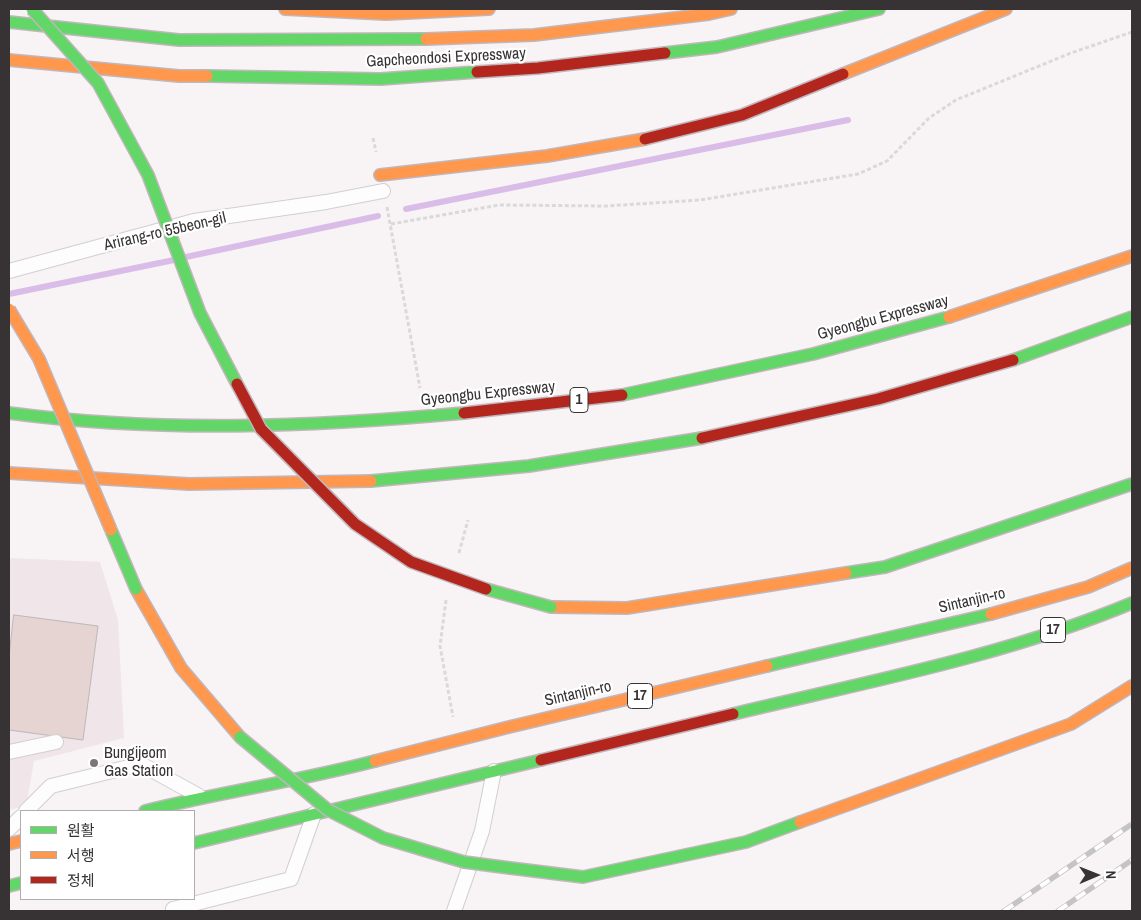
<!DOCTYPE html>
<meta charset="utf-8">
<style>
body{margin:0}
#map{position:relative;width:1141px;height:920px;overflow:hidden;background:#f8f3f4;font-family:"Archivo Narrow","Noto Sans KR",sans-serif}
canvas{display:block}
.frame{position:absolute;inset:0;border:10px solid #373334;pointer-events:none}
.legend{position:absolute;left:20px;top:810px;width:175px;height:90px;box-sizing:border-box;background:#fff;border:1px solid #afadae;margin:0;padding:6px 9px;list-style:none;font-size:15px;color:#373334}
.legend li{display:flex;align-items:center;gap:10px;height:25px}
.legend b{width:25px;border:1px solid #afadae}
.north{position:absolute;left:1071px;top:850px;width:50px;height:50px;-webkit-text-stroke:4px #fff;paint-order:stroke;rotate:89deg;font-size:14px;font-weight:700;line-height:20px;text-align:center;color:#373334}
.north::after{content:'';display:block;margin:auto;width:18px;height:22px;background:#373334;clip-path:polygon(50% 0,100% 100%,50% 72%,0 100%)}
</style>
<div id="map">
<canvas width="1141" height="920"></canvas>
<div class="frame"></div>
<ul class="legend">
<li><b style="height:6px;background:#63d668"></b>원활</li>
<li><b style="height:6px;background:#ff974d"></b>서행</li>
<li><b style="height:6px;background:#b3261e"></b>정체</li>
</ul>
<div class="north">N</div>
</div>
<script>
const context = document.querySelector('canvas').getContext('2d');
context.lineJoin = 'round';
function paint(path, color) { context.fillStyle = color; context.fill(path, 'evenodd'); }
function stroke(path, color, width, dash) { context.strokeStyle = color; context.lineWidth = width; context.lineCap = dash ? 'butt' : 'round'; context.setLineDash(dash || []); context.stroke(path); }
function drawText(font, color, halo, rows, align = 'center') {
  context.font = font + ' "Archivo Narrow",sans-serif'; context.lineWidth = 4.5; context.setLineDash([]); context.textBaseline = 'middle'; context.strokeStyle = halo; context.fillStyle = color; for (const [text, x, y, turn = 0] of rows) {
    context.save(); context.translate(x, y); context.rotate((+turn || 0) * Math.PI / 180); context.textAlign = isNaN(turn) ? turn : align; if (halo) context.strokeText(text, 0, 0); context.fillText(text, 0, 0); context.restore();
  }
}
paint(new Path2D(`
 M9 558 100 562 118 620 124 738 34 761 26 806 9 810Z`), '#f0e5e8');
stroke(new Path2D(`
 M406 209 848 120
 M186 257 378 216
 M9 294 174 260`), '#d9bce7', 6);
const building = new Path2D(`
 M14 615 98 626 83 740 9 730V657Z`);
paint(building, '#e5d4d2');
stroke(building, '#bdb9ba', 1);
const lane = new Path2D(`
 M9 271 194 221 326 202 383 191
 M9 752 56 742
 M26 811 51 786 141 764 199 796
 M9 829 21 817
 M173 909 291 879 314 814
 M454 911 482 831 494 771`);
const fast = new Path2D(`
 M9 22 179 40 426 39
 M665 53 717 47 879 9
 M207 76 381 79 477 72
 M1013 360 1132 317
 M622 395 813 354 949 317
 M9 413C161 433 312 427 464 413
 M371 481 529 466 702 438
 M846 573 885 567 1132 484
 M767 666 991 614
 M733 714C866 682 1005 656 1132 603
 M145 811C221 792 299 781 375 761
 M194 843 541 760
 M510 868 583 877 746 842 800 822
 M9 886 21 883`);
const slow = new Path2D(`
 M285 9 386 14 489 9
 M426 39 534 35 709 14 731 9
 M9 60 179 76H207
 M843 74 1006 9
 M380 175 547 156 645 139
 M949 317 1132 256
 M9 473 189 484 371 481
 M136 589 181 668 240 737
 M551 607 627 608 846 573
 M991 614 1088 587 1132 568
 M375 761 509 727 767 666
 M800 822 1071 724 1132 686
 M9 844 21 841`);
const jam = new Path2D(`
 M477 72 538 68 665 53
 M645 139 742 115 843 74
 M464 413 622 395
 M702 438 878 399 1013 360
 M541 760 733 714`);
stroke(lane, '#d2cfcf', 16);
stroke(fast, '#c1b6bc', 14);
stroke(slow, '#c1b6bc', 14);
stroke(jam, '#c1b6bc', 14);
stroke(new Path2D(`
 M373 138 376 152
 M387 207 420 388
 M391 224 499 205 606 206 700 200 858 174 887 161 929 118 956 100 1071 53 1132 32
 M459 553 468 520
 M446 600 440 646 453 717`), '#d9d9d9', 3, [4, 2.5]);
stroke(lane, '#fefdfd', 14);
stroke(fast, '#63d668', 11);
stroke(slow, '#ff974d', 11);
stroke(jam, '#b3261e', 11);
const rail = new Path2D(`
 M1004 911 1132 824
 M1058 911 1132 860`);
stroke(rail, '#c5c4c4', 5.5);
stroke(rail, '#fff', 4, [11]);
const fastBridge = new Path2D(`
 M32 9 98 83 148 175 200 313 237 384
 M111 530 136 589
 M486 589 551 607
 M240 737 328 810 383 838 464 862 510 868`);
const slowBridge = new Path2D(`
 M9 309 39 359 111 530`);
const jamBridge = new Path2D(`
 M237 384 261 429 355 524 411 562 486 589`);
stroke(fastBridge, '#c1b6bc', 14, []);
stroke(slowBridge, '#c1b6bc', 14, []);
stroke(jamBridge, '#c1b6bc', 14, []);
stroke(fastBridge, '#63d668', 11);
stroke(slowBridge, '#ff974d', 11);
stroke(jamBridge, '#b3261e', 11);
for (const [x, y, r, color] of [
 [94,763,5,"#7b7677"]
]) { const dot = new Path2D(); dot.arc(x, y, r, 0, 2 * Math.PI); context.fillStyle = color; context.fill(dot); stroke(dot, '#fff', 2); }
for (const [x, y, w] of [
 [579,400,18],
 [1053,630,25],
 [640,696,25]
]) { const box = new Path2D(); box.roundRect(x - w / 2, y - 12.5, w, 25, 4); context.fillStyle = '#fff'; context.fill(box); stroke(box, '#373334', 1); }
drawText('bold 15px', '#373334', null, [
 ["1",579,400],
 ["17",1053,630],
 ["17",640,696]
]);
drawText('16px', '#373334', '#fff', [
 ["Gapcheondosi Expressway",446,58,-3],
 ["Arirang-ro 55beon-gil",165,232,-13],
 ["Gyeongbu Expressway",883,318,-15],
 ["Gyeongbu Expressway",488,394,-6],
 ["Sintanjin-ro",972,601,-13],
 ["Sintanjin-ro",578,694,-13]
]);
drawText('16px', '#373334', '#fff', [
 ["Bungijeom",104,754],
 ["Gas Station",104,772]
], 'left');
</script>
